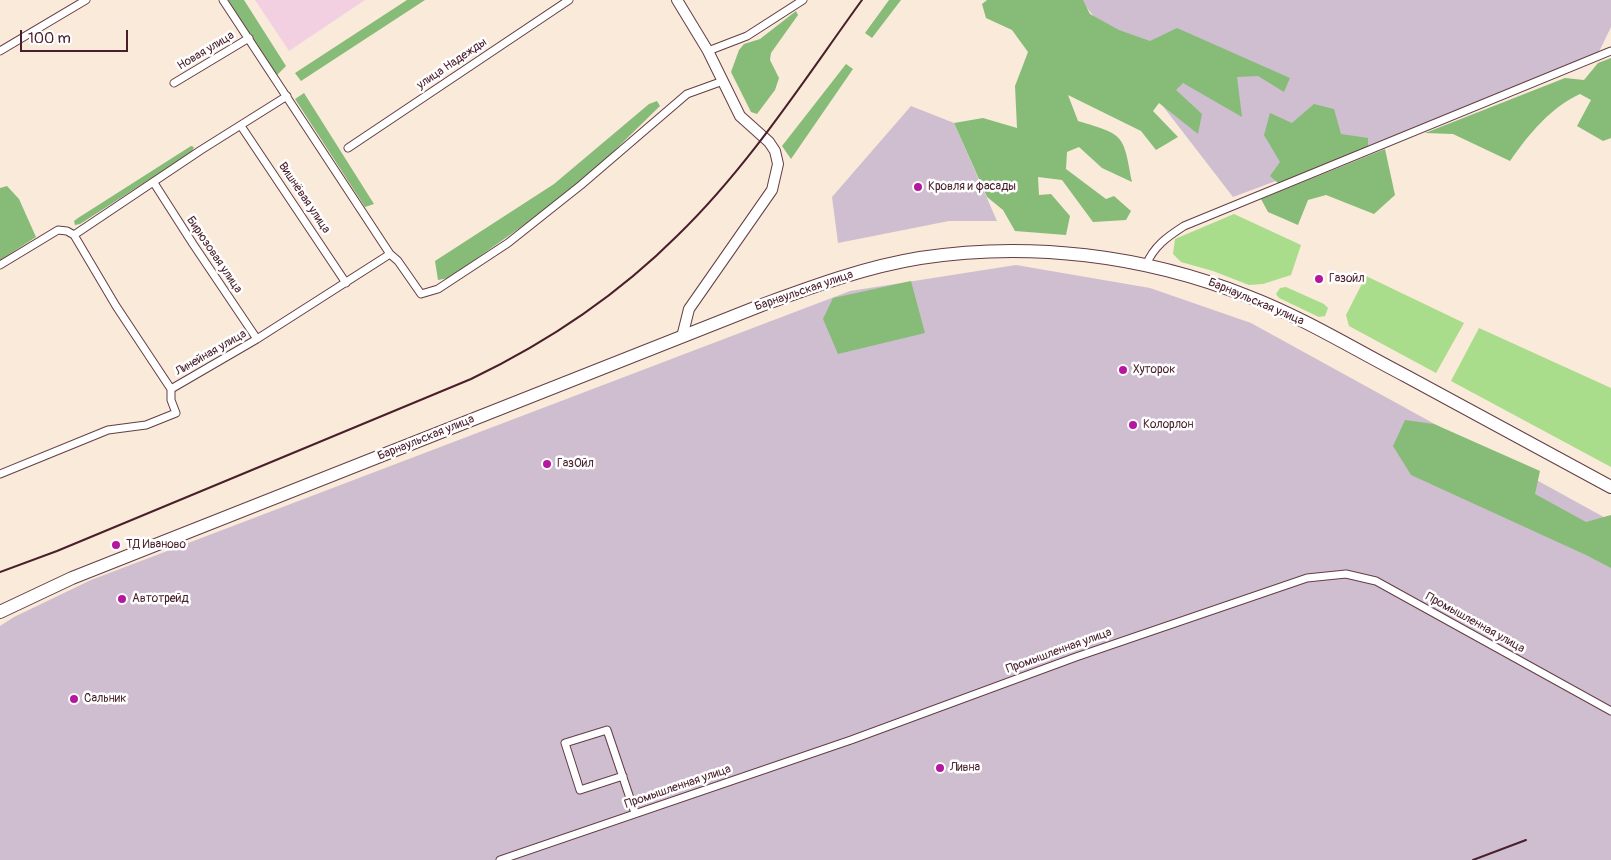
<!DOCTYPE html>
<meta charset="utf-8">
<style>
body{margin:0}
#map{position:relative;width:1611px;height:860px;overflow:hidden;background:#f9eada;font-family:Pangolin,sans-serif}
canvas{display:block}
.scale{position:absolute;left:20px;top:30px;width:108px;height:22px;box-sizing:border-box;border:2px solid #4a1f2b;border-top:0;padding-left:6px;font-size:15px;line-height:18px;white-space:nowrap;color:#4a1f2b;-webkit-text-stroke:4px #fff;paint-order:stroke}
</style>
<div id="map">
<canvas width="1611" height="860"></canvas>
<div class="scale">100 m</div>
</div>
<script>
const context = document.querySelector('canvas').getContext('2d');
context.lineJoin = 'round';
function paint(path, color) { context.fillStyle = color; context.fill(path, 'evenodd'); }
function stroke(path, color, width, dash) { context.strokeStyle = color; context.lineWidth = width; context.lineCap = dash ? 'butt' : 'round'; context.setLineDash(dash || []); context.stroke(path); }
function drawText(font, color, halo, rows, align = 'center') {
  context.font = font + ' Pangolin,sans-serif'; context.lineWidth = 5; context.setLineDash([]); context.textBaseline = 'middle'; context.strokeStyle = halo; context.fillStyle = color; for (const [text, x, y, turn = 0] of rows) {
    context.save(); context.translate(x, y); context.rotate((+turn || 0) * Math.PI / 180); context.textAlign = isNaN(turn) ? turn : align; if (halo) context.strokeText(text, 0, 0); context.fillText(text, 0, 0); context.restore();
  }
}
paint(new Path2D(`
 M255 0H365L289 51Z`), '#f2d0e2');
paint(new Path2D(`
 M1081 0H1611V27L1594 62 1233 197Z
 M911 106 954 123 997 221H949L838 243 832 197Z
 M1016 265 1150 288 1251 323 1611 521V860H0V626L14 617 91 580 850 291Z`), '#cfbed0');
paint(new Path2D(`
 M1234 214 1301 245 1291 275 1263 284 1249 285 1213 271 1181 262 1173 254 1175 239Z
 M1366 276 1464 323 1436 373 1349 326 1346 315Z
 M1286 287 1324 304 1328 308 1325 316 1319 317 1279 298 1276 294 1280 288Z
 M1479 328 1611 388V467L1451 381Z`), '#a9dc8b');
paint(new Path2D(`
 M228 0H244L286 66 277 75Z
 M407 0H425L301 81 295 73Z
 M889 0H901L872 38 865 33Z
 M987 0H1083L1090 14 1119 30 1150 41 1177 28 1290 78 1284 92 1258 76 1237 77 1242 117 1183 83 1176 90 1202 114 1198 134 1159 103 1153 111 1178 137 1156 150 1141 131 1068 95 1078 121C1125 135 1123 134 1132 182L1102 168 1079 147 1067 152 1066 169 1106 199 1114 196 1131 211 1126 220 1093 222 1062 180 1038 177 1039 195 1051 194 1070 216 1066 235 1015 231 1003 210 987 197 954 123 983 118 1017 128 1015 86 1028 52 1012 30 986 18 982 4Z
 M796 11 798 15 771 53 770 60 779 78 775 90 757 114 751 112 731 72 739 50 744 44 760 39Z
 M1611 58V138L1603 141 1577 126 1591 100 1580 94C1550 108 1529 134 1510 161L1453 134 1425 133 1565 78 1584 80 1598 63Z
 M846 64 853 69 791 159 782 146Z
 M304 93 374 204 365 207 295 99Z
 M657 101 660 106 576 188 449 278 438 280 435 261 554 184 649 104Z
 M1314 104 1334 109 1341 134 1368 138V149L1278 183 1270 176 1280 162 1264 135 1270 113 1292 123Z
 M191 146 194 147 192 152 80 224 75 225 74 221 78 218Z
 M1385 149 1395 195 1374 214 1326 195 1308 200 1298 225 1268 212 1261 199Z
 M7 186 19 199 36 237 0 260V188Z
 M911 281 925 333 838 354 823 319 833 298Z
 M1405 420 1434 424 1540 471 1535 494 1586 522 1611 515V568L1586 555 1411 475 1393 446Z`), '#86bc77');
const street = new Path2D(`
 M223 0 390 254 398 261 421 294 438 289 508 243 581 185 687 94 723 81
 M0 51 86 0
 M708 51 747 36 803 0
 M174 83 249 38
 M241 126 346 283
 M348 148 569 0
 M154 183 193 244 257 339
 M74 235 116 306 171 389
 M0 265 58 230 67 231 74 235 201 150 287 96
 M1146 265C1154 246 1167 237 1184 226L1611 51
 M0 474 108 430 146 425 176 413 171 400V389L257 339 390 254
 M623 776 580 790 565 743 607 730 635 813
 M500 860 851 740 1076 657 1307 578 1346 574 1376 581 1611 711`);
const secondary = new Path2D(`
 M677 0 708 51 740 116 769 142 775 151 778 164 772 190 689 309 682 337`);
const highway = new Path2D(`
 M0 612 72 578 762 305C814 286 865 267 920 258 1029 241 1144 255 1247 296 1302 317 1354 349 1406 376 1474 413 1543 450 1611 487`);
stroke(street, '#643d45', 9);
stroke(secondary, '#643d45', 12);
stroke(highway, '#643d45', 14);
stroke(street, '#fff', 7);
stroke(secondary, '#fff', 10);
stroke(highway, '#fff', 12);
stroke(new Path2D(`
 M0 572 57 551 471 379C548 342 617 296 678 235 749 166 804 80 862 0
 M1473 860 1526 840`), '#4a1f2b', 2);
for (const [x, y, r, color] of [
 [918,187,5,"#b5179e"],
 [1319,279,5,"#b5179e"],
 [1123,370,5,"#b5179e"],
 [1133,425,5,"#b5179e"],
 [547,464,5,"#b5179e"],
 [116,545,5,"#b5179e"],
 [122,599,5,"#b5179e"],
 [74,699,5,"#b5179e"],
 [940,768,5,"#b5179e"]
]) { const dot = new Path2D(); dot.arc(x, y, r, 0, 2 * Math.PI); context.fillStyle = color; context.fill(dot); stroke(dot, '#fff', 2); }
drawText('12px', '#4a1f2b', '#fff', [
 ["Новая улица",206,51,-31],
 ["улица Надежды",452,64,-34],
 ["Вишнёвая улица",304,198,56],
 ["Бирюзовая улица",214,255,56],
 ["Барнаульская улица",804,291,-19],
 ["Барнаульская улица",1256,302,23],
 ["Линейная улица",211,353,-30],
 ["Барнаульская улица",426,438,-22],
 ["Промышленная улица",1475,623,29],
 ["Промышленная улица",1059,651,-20],
 ["Промышленная улица",678,787,-19]
]);
drawText('12px', '#4a1f2b', '#fff', [
 ["Кровля и фасады",928,187],
 ["Газойл",1329,279],
 ["Хуторок",1133,370],
 ["Колорлон",1143,425],
 ["ГазОйл",557,464],
 ["ТД Иваново",126,545],
 ["Автотрейд",132,599],
 ["Сальник",84,699],
 ["Ливна",950,768]
], 'left');
</script>
